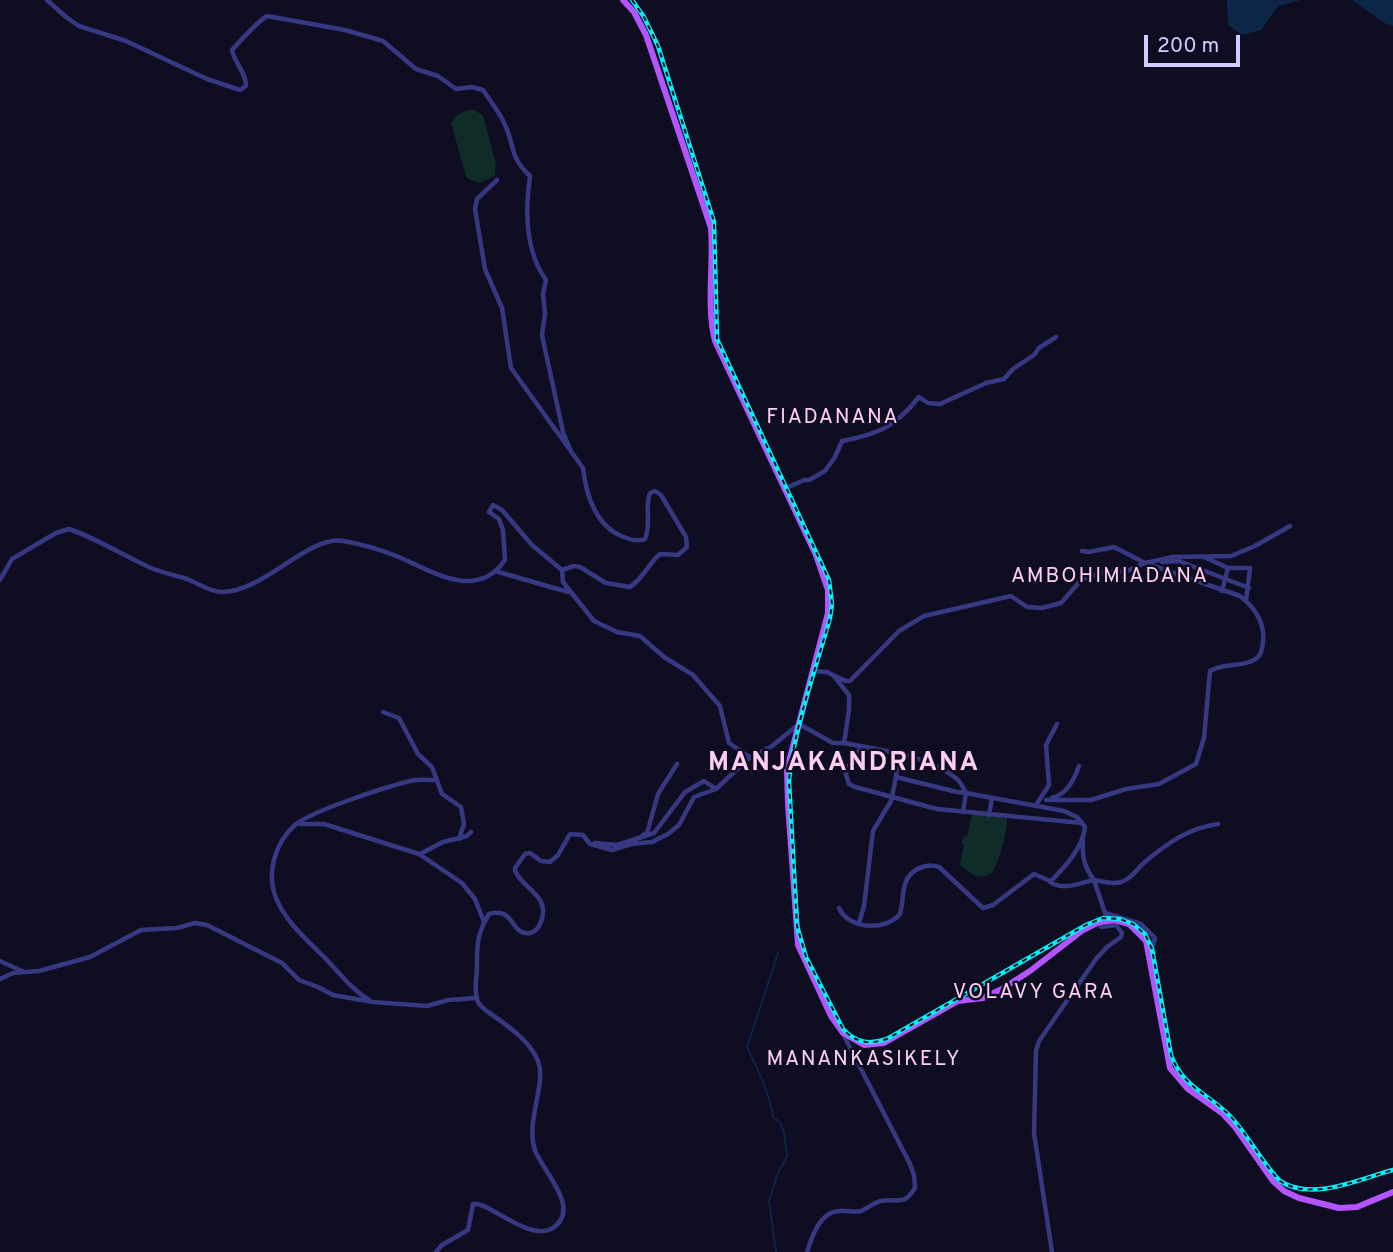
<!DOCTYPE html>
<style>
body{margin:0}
#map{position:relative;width:1393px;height:1252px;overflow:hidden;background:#0f0d21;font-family:Overpass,sans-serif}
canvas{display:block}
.scale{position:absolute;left:1144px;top:35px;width:96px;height:32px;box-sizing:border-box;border:4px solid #cfcdff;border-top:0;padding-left:9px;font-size:21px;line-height:24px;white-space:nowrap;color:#cfcdff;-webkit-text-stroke:5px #0f0d21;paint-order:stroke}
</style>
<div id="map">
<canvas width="1393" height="1252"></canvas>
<div class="scale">200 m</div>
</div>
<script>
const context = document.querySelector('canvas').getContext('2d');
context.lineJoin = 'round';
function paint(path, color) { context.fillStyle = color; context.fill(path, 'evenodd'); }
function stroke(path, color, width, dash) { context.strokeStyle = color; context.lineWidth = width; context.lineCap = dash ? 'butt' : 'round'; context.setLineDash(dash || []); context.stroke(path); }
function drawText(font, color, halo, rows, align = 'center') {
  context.font = font + ' Overpass,sans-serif'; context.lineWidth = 5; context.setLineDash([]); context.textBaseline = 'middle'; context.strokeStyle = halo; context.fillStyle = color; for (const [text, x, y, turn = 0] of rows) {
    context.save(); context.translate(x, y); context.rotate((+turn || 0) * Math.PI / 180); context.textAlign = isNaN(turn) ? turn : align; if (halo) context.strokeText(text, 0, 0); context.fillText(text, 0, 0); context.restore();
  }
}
paint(new Path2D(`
 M467 110H474L483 115 496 164 495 176 480 183 468 179 466 176 451 123 456 116Z
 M972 814 1007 818C1008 829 999 863 993 871 983 883 967 873 960 864L964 845 961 844 964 836H967Z`), '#0f2c29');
paint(new Path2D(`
 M1227 0H1301L1278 6 1261 30 1242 35 1228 25Z
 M1352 0H1393V26L1386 24Z`), '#0b2647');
stroke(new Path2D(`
 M776 1252 769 1201 777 1175 787 1156 784 1133 780 1122 773 1117C771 1098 756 1064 747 1047L778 953`), '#0b2647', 2);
stroke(new Path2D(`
 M47 0 66 17 79 26 126 41 207 79 240 90 246 86C246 72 235 64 232 50 241 40 257 22 267 16L345 30 383 41 416 69 438 76 456 89 472 87 483 90C490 101 499 111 504 123 516 147 508 155 530 176 525 211 525 251 546 280L543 294 545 314 542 335 563 432 570 449
 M497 180 477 199 475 209 485 269 502 308 511 368 583 468C586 495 596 527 624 537 631 540 638 542 645 539 652 522 644 508 650 493L655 491 661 495 686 537 687 547 678 555 660 554C648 564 644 578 630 587L606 583 580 567 574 566 562 570 563 582 594 621 617 632 640 636 664 657 693 675 720 706 729 743 751 758
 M784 489 804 480H809L825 471 835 457 842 441C879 434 895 427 919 397L928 403 940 404 986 383 1004 379 1013 369 1034 355 1039 348 1056 337
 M1082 551 1089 552 1114 547 1145 563 1173 557 1231 556 1255 546 1290 526
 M1204 557 1228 568H1250L1246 601
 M1162 562 1179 561 1249 588
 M495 571 568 592
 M0 580 12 559 56 533 69 529C98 539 124 556 151 568 163 573 175 575 187 579 198 583 210 592 222 592 264 592 308 535 343 541 362 544 382 550 399 557 433 572 477 601 505 560L503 530 499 519 489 512 493 505 502 510 532 545 562 570
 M1222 591 1228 568
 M812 671 827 672 833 675 849 695V710L844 743C880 750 928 755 957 779 961 782 963 788 966 793L1064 811 1077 817 1085 827C1083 848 1064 868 1050 882 1063 891 1079 883 1094 880L1105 913 1141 924 1155 938 1150 955
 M833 675 846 681H850L899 631 924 616 1011 596 1027 607 1042 608 1061 603 1082 579 1105 572 1127 571 1145 563 1240 596C1257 609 1267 627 1262 648 1261 653 1261 654 1257 658 1244 668 1224 662 1210 671L1204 738 1196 764 1159 784 1126 789 1091 800H1046
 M383 712 399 718 418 754 432 767 442 794 461 807 464 824 459 839
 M862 746 845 771 849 784 855 787 937 809 1082 823
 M898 753 896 777 957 792 966 793 963 812
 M1052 798C1067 794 1074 780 1079 766
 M1036 805 1049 785 1046 745 1057 724
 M989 815 992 798
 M300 824H324L419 854 462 883 475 899 484 922
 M643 835 647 833 658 794 677 764
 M1083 840C1082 856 1084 867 1094 880 1103 881 1112 885 1121 882 1132 879 1137 868 1146 861 1169 842 1189 828 1218 824
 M595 843 617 845 654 833 685 792 704 781 716 789
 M420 854 443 842 467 836 471 832
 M839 908C849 930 886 931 900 914 903 904 902 894 905 884 909 870 926 862 939 867L983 908 993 905 1034 874 1050 881
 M859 923 864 906 873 831 891 801 896 777
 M0 961 22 971
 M0 979 13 973 39 971 90 957 141 930 177 928 195 923 207 925 282 963 299 980 318 987 333 995 373 1002 427 1006 448 1000 477 998
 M369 1000C351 989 338 971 323 956 306 939 285 921 276 898 266 873 275 843 295 825 311 811 386 787 410 781 418 779 428 780 436 780
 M436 1252 442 1245 468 1230 473 1204C488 1201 528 1241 551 1229 584 1210 542 1171 535 1150 525 1122 547 1084 538 1061 531 1042 509 1027 494 1016 488 1012 481 1008 478 1002 474 992 476 980 477 970 477 947 476 935 489 914 515 906 510 936 530 933 535 932 539 927 541 922 551 896 524 890 515 871V868L525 854 530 853 541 861 550 862 558 855 570 834 583 835 590 844 612 850 631 844 652 842 668 834 679 825 694 797 716 789 747 760 772 746 799 724 833 743H844
 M807 1252C812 1236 820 1212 839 1211 847 1210 854 1213 861 1211 869 1208 874 1202 881 1201 899 1198 903 1207 915 1188L914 1175 910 1164 843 1034
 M1052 1252 1034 1133 1036 1051 1039 1041 1096 959 1107 947 1121 937 1122 933 1116 925 1101 927 1099 922`), '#363982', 4.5);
stroke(new Path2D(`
 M623 0 634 12 646 35 711 228C714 265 706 305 715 341L816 555 828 590V613L787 769 788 804 798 945 831 1016 843 1033 864 1045 884 1043 958 1001 983 998 1002 989 1030 971 1083 930 1099 922 1115 920 1129 924 1146 941 1170 1068 1188 1089 1222 1113 1235 1127 1273 1181 1284 1191 1299 1198 1339 1208 1357 1207 1393 1192`), '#b354ff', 6);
const rail = new Path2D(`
 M632 0 644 17 658 46 714 222 717 339 829 580 832 604 830 618C816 668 793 731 789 781L797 926 806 957 843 1029C856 1043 869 1045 887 1039L1086 925 1103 918 1120 919 1133 924 1145 934 1152 949 1171 1055C1183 1088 1208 1093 1230 1116 1249 1136 1261 1162 1280 1181 1313 1202 1359 1179 1393 1170`);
stroke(rail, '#00f1f8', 4.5);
stroke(rail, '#0f0d21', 2, [5]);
context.letterSpacing = '2px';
drawText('21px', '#ffcff1', '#0f0d21', [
 ["FIADANANA",833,419],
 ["AMBOHIMIADANA",1110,578],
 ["VOLAVY GARA",1034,994],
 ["MANANKASIKELY",864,1061]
]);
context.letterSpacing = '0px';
context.letterSpacing = '2px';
drawText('bold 26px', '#ffcff1', '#0f0d21', [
 ["MANJAKANDRIANA",844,765]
]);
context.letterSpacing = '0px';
</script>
